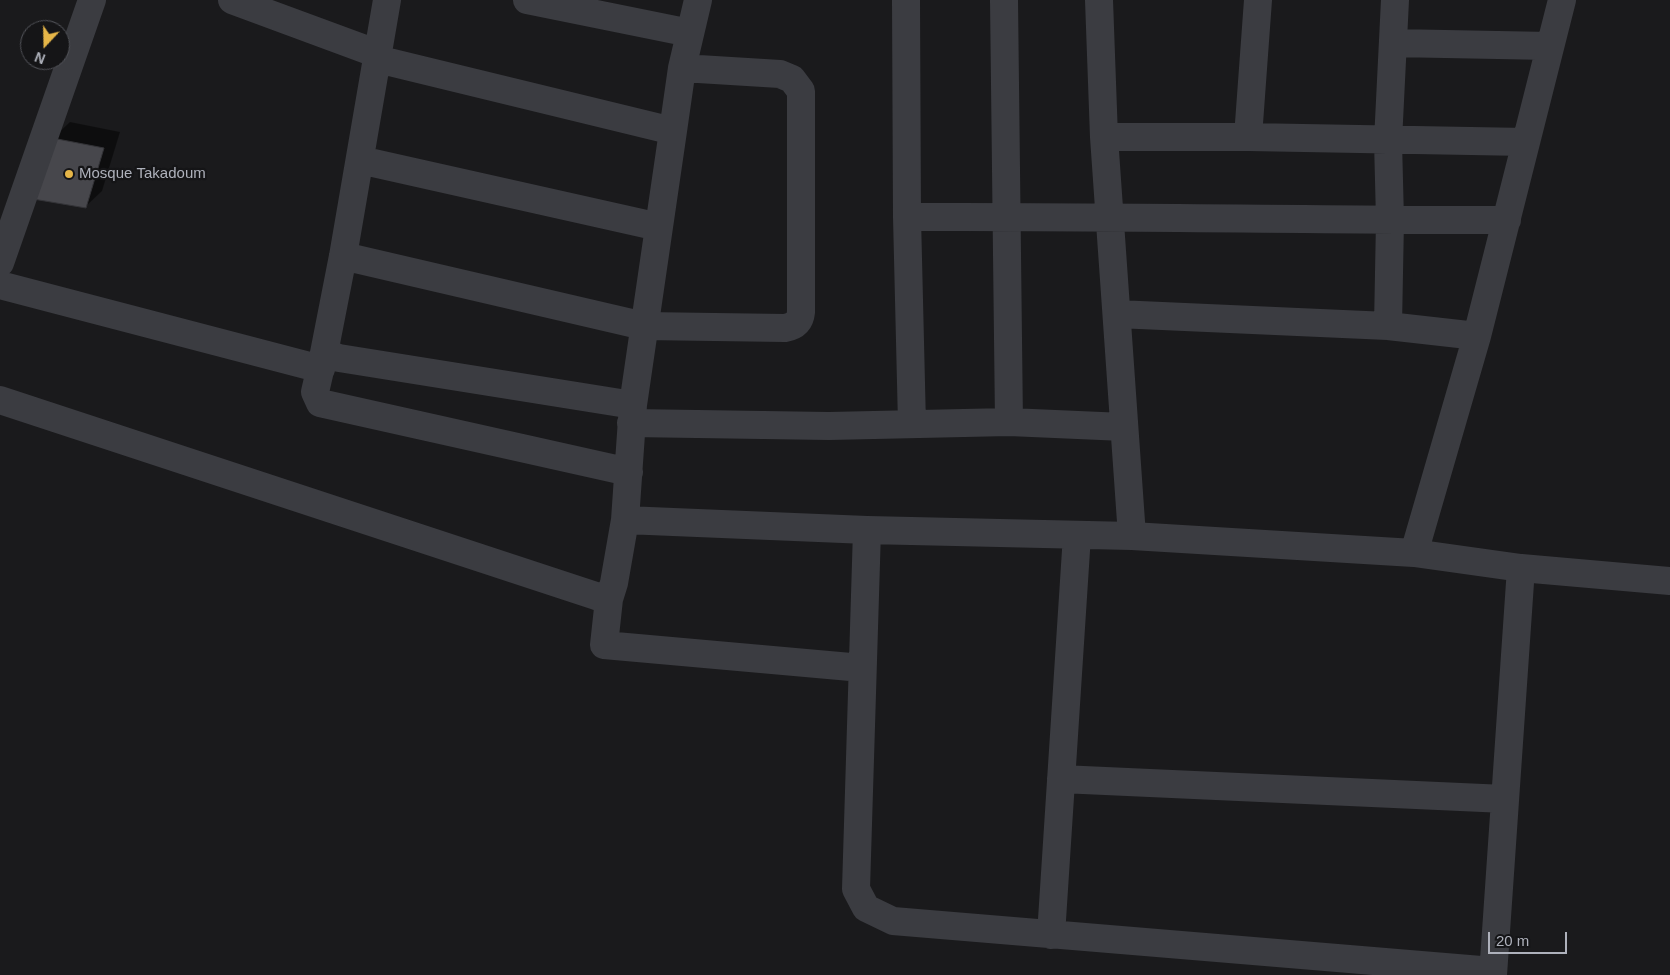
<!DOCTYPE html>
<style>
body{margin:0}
#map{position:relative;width:1670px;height:975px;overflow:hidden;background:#1a1a1c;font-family:Helvetica,sans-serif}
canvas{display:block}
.north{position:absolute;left:20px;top:20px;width:50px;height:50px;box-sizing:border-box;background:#151517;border:1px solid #525359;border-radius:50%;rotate:201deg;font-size:14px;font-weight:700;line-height:20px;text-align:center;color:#aeb1bb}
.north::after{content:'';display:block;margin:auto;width:18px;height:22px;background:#e6b648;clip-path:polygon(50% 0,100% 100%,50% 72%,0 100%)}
.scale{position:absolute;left:1488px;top:932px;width:79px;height:22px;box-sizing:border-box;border:2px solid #aeb1bb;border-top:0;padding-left:6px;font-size:15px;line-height:18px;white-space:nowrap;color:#aeb1bb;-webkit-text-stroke:4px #151517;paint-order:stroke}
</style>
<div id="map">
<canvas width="1670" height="975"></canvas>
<div class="north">N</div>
<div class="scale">20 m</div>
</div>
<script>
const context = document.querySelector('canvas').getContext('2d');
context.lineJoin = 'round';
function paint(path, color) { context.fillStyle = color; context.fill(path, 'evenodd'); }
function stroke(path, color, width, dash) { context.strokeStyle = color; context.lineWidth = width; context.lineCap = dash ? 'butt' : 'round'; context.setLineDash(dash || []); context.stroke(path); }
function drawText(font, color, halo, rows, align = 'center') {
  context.font = font + ' Helvetica,sans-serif'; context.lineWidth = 4.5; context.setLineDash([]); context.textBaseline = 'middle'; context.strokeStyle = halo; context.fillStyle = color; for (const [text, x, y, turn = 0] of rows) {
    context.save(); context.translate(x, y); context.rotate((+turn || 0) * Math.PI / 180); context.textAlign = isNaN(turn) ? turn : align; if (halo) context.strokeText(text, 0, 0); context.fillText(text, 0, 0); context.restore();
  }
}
paint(new Path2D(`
 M70 122 120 132 102 191 85 207 53 138Z`), '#0007');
const building = new Path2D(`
 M52 138 104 148 86 208 33 199Z`);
paint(building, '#47474c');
stroke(building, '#343438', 1);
stroke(new Path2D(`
 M232 0 370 51 377 59 673 131
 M387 0 343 256 324 353 339 358 633 405
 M527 0 690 33
 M906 0 907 217 912 424
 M1004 0 1009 422
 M1099 0 1104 137 1132 536 1414 553 1521 568 1670 581
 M1393 43 1550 46
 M1104 137H1248L1526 142
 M1248 137 1258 0
 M360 160 659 227
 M907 217C1107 216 1307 220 1507 220
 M343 256 644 326 785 328C795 326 800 322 801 312V91L792 79 780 74 682 68
 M0 263 92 0
 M0 285 321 369
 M1117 314 1388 326 1477 336
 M1388 326 1390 220 1388 141 1395 0
 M324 353 315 392 320 403 629 472
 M0 400 596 596 609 599 614 583 625 520 633 405 673 131 682 68 698 0
 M631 423 829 426 1009 422 1124 427
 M625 520 867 530 1132 536
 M867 530 856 889 866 908 893 921 1493 971
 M1414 553 1477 336 1562 0
 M609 599 604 645 862 668
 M1061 779 1505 799
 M1051 935 1077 535
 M1493 975 1521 568`), '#3b3c41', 28);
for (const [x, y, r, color] of [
 [69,174,5,"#e6b648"]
]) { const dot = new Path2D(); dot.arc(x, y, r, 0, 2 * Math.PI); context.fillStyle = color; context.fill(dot); stroke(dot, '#151517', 2); }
drawText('15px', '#aeb1bb', '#151517', [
 ["Mosque Takadoum",79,174]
], 'left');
</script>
